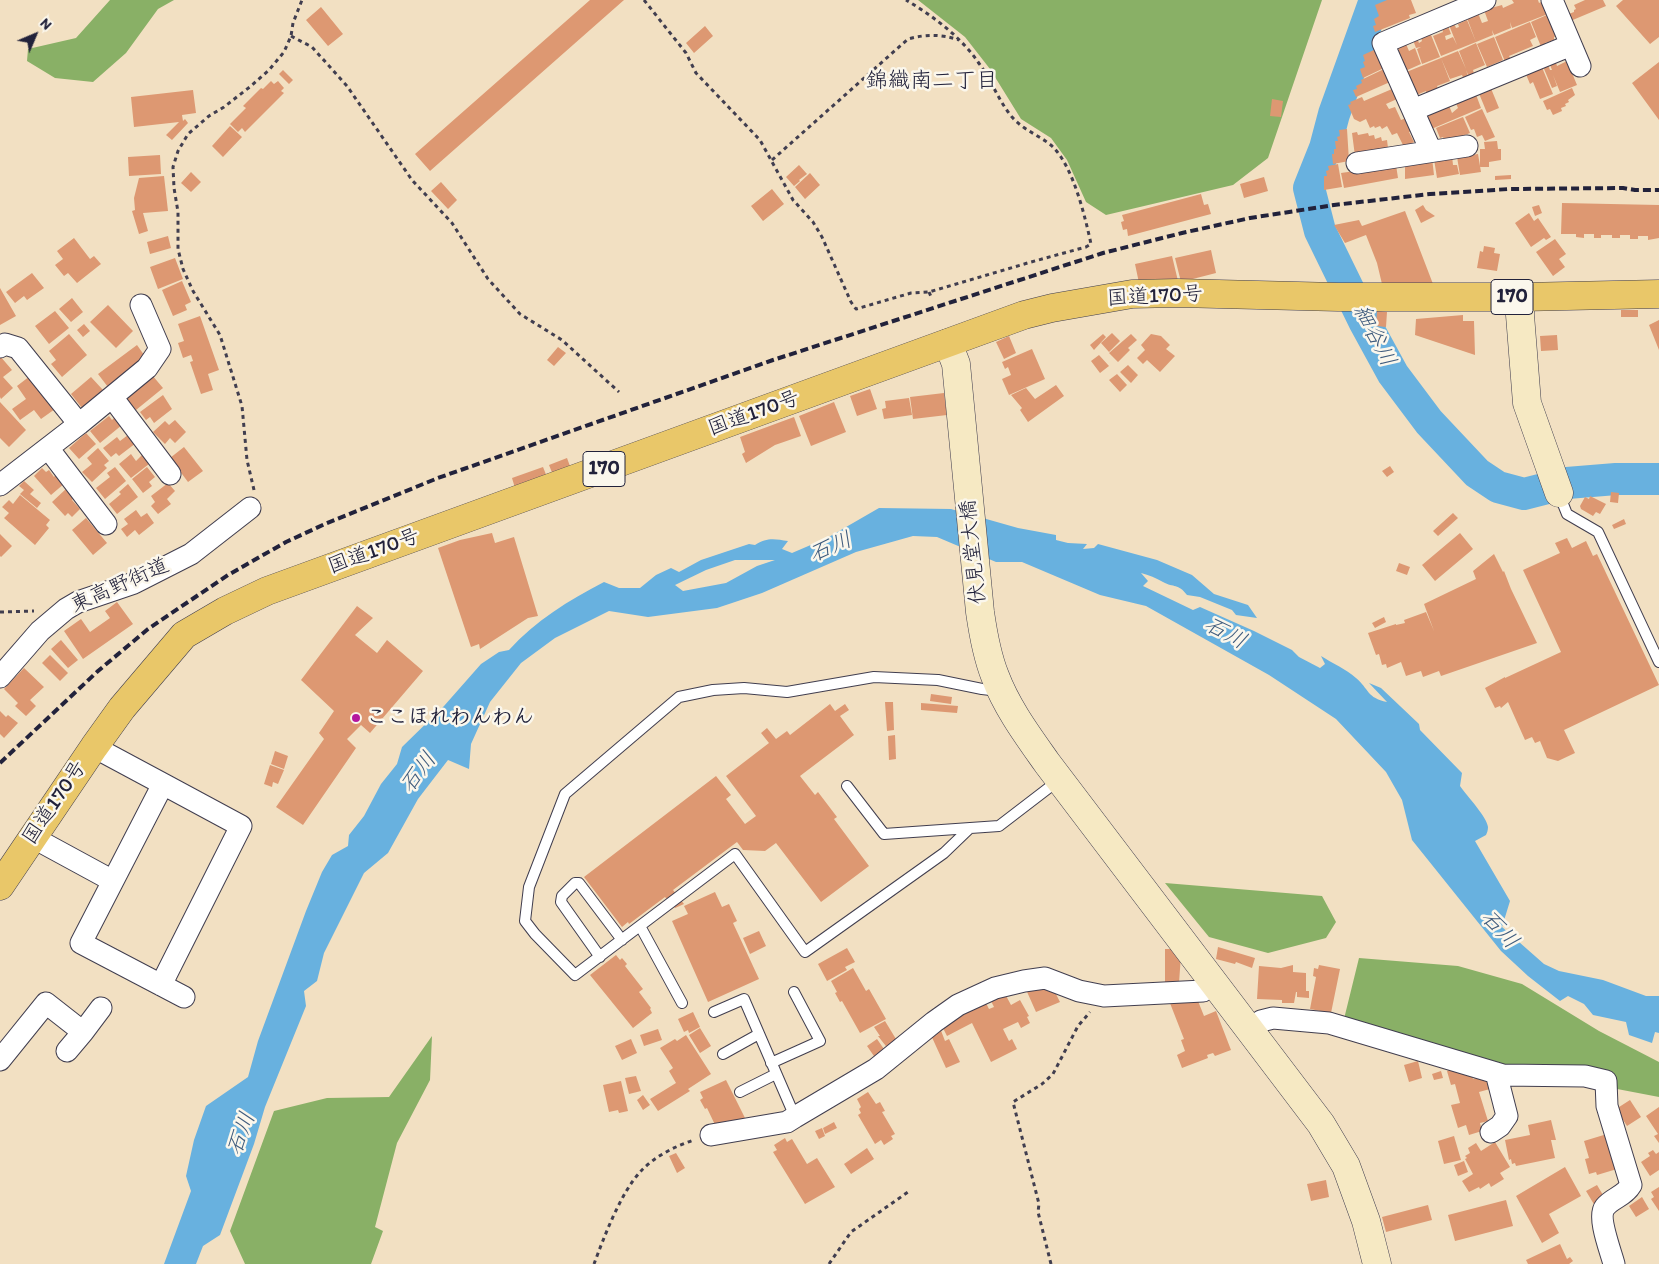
<!DOCTYPE html>
<meta charset="utf-8">
<style>
body{margin:0}
#map{position:relative;width:1659px;height:1264px;overflow:hidden;background:#f2e0c2;font-family:Itim,sans-serif}
canvas{display:block}
.north{position:absolute;left:10px;top:10px;width:50px;height:50px;-webkit-text-stroke:4px #fbf7ec;paint-order:stroke;rotate:45deg;font-size:14px;font-weight:700;line-height:20px;text-align:center;color:#22223b}
.north::after{content:'';display:block;margin:auto;width:18px;height:22px;background:#22223b;clip-path:polygon(50% 0,100% 100%,50% 72%,0 100%)}
</style>
<div id="map">
<canvas width="1659" height="1264"></canvas>
<div class="north">N</div>
</div>
<script>
const context = document.querySelector('canvas').getContext('2d');
context.lineJoin = 'round';
function paint(path, color) { context.fillStyle = color; context.fill(path, 'evenodd'); }
function stroke(path, color, width, dash) { context.strokeStyle = color; context.lineWidth = width; context.lineCap = dash ? 'butt' : 'round'; context.setLineDash(dash || []); context.stroke(path); }
function drawText(font, color, halo, rows, align = 'center') {
  context.font = font + ' Itim,"Klee One",sans-serif'; context.lineWidth = 5; context.setLineDash([]); context.textBaseline = 'middle'; context.strokeStyle = halo; context.fillStyle = color; for (const [text, x, y, turn = 0] of rows) {
    context.save(); context.translate(x, y); context.rotate((+turn || 0) * Math.PI / 180); context.textAlign = isNaN(turn) ? turn : align; if (halo) context.strokeText(text, 0, 0); context.fillText(text, 0, 0); context.restore();
  }
}
paint(new Path2D(`
 M110 0H227H174L158 9 126 53 93 82 55 78 27 61 28 49 76 38Z
 M918 0H1322L1268 158 1233 185 1106 215 1086 202 1067 160 1051 138 1021 119 990 69 965 37Z
 M1165 883 1322 896 1336 922 1326 938 1268 953 1209 937Z
 M1359 958 1458 966 1522 984 1599 1031 1659 1062V1097L1497 1066 1344 1019Z
 M432 1036 430 1080 397 1143 375 1227 383 1231 371 1264H245L230 1231 274 1111 327 1098 389 1097Z`), '#89b066');
paint(new Path2D(`
 M879 508 951 509 1018 528 1056 535V540L1068 543 1087 544 1083 549 1094 548 1098 544 1157 560 1192 575 1214 594 1248 605 1257 618 1236 615 1232 610 1200 597 1187 595C1178 583 1174 588 1163 582 1156 578 1149 575 1141 573L1148 581 1143 586 1193 610 1200 607 1254 631 1292 650 1299 657 1320 668 1325 664 1321 656C1332 663 1346 669 1356 678 1369 689 1367 698 1387 702L1369 683 1381 688 1419 724 1420 730 1462 773 1460 786C1467 796 1487 817 1488 827 1488 830 1487 833 1486 835L1475 841 1510 901 1502 927 1544 964 1559 971 1603 980 1646 996H1659V1033L1655 1032 1652 1043 1629 1035 1626 1022 1593 1015 1584 1004 1568 996 1560 1001 1528 976 1501 951 1412 840 1402 800 1386 772 1336 719 1269 675 1146 606 1100 595 1022 562H996L937 537 913 536 856 552 762 593 717 608 648 617 609 611 555 638 521 663 490 702 471 744 469 769 448 760 418 799 388 853 364 873 324 953 317 981 304 991 306 1006 265 1107 254 1144 220 1235 203 1246 196 1264H164L191 1191 186 1176 194 1140 206 1106 248 1077 258 1041 306 911 322 872 332 855 348 846 349 835 364 816 381 784 397 764 402 747 444 706 481 664 499 652 509 650C535 621 569 600 604 582L619 588H640L656 575 671 568 679 572 701 560 749 544 755 545C767 537 775 539 788 541L782 549 792 553 827 538ZM735 560H775L757 566 726 583 683 591 675 585 706 570Z`), '#68b1df');
stroke(new Path2D(`
 M1375 0 1334 114 1325 148 1309 188 1320 231 1364 321 1393 374 1429 422 1477 473 1498 487 1524 494 1567 483 1616 479H1659`), '#68b1df', 32);
paint(new Path2D(`
 M590 0H624L430 171 415 154Z
 M1387 0H1411L1416 13 1409 15 1410 18 1375 32 1373 26 1376 25 1374 19 1379 16 1375 5Z
 M1512 0H1538L1539 3 1543 1 1548 14 1512 28 1510 22 1511 28 1494 35 1492 30 1493 35 1476 42 1467 18 1478 13 1482 23 1488 21 1484 10 1502 5 1503 8 1514 3Z
 M1585 0H1603L1606 6 1568 22 1566 15 1574 12V10L1576 9 1574 5Z
 M1623 0H1659V37L1650 44 1616 6Z
 M321 7 343 34 328 46 306 20Z
 M1549 14 1558 36 1554 37V40L1545 43 1546 47 1542 49 1531 22Z
 M1467 20 1476 42 1441 56 1433 36 1443 32 1442 28 1448 26 1451 34 1445 36 1446 40 1453 37 1457 45 1449 25 1454 23 1456 28 1459 27 1458 24Z
 M1530 22 1536 37 1530 40 1533 46 1509 56 1512 61 1506 64 1495 37Z
 M705 26 713 36 694 53 686 43Z
 M1431 35 1440 57 1422 64 1417 49 1421 47 1416 48 1413 40 1417 38 1419 43 1422 41 1421 38Z
 M1494 37 1503 60 1487 67 1477 44Z
 M1476 43 1485 65 1473 70 1475 77 1470 79 1466 70 1469 79 1464 80 1462 75 1450 79 1441 58 1458 51 1466 69 1459 51Z
 M1406 44 1409 51 1415 48 1421 64 1403 72 1395 52 1399 50 1397 47Z
 M1376 49 1384 68 1363 78 1360 69 1365 67 1363 62 1365 61 1363 55Z
 M1441 58 1450 81 1437 86 1439 91 1427 95 1426 91 1414 96 1404 73Z
 M1555 60 1557 66 1567 61 1577 85 1560 92 1553 75 1557 86 1552 88 1542 64 1547 62 1550 70H1552L1549 62Z
 M1659 62V120L1632 83Z
 M1541 65 1553 94 1540 99 1533 82 1530 84 1525 72Z
 M1384 69 1390 82 1356 97 1353 90 1357 89 1356 86 1362 83 1361 80Z
 M283 70 293 80 289 84 279 74Z
 M271 81 274 84 278 81 284 88 281 91 284 93 245 132 242 128 238 132 230 124 246 108 243 106 261 88 263 89Z
 M1490 86 1499 108 1487 113 1478 91Z
 M1572 88 1575 95 1568 100 1569 102 1565 104 1566 106 1561 108 1562 111 1553 115 1550 109 1547 110 1543 101Z
 M1392 89 1397 99 1386 104 1389 109 1395 107 1401 120 1406 118 1413 131 1409 132 1414 142 1404 147 1397 133 1392 135 1387 126 1382 129 1380 126 1375 128 1374 126 1370 128 1366 119 1360 122 1354 119 1348 105 1351 104 1350 102 1362 97 1364 101Z
 M193 90 196 113 182 115 183 121 185 119 188 123 172 140 166 135 179 122 134 127 131 97Z
 M1475 92 1481 108 1429 130 1424 118 1430 115 1428 111 1448 103 1452 113 1458 108 1455 101Z
 M1272 99 1283 101 1281 117 1270 116Z
 M1482 109 1495 137 1485 141 1482 135 1477 137 1474 129 1471 130 1465 117Z
 M1463 117 1470 133 1452 140 1445 141 1443 137 1440 138 1436 128Z
 M230 126 242 137 223 157 212 146Z
 M1347 129 1349 161 1333 164 1332 154H1334V149H1336L1335 141H1338L1337 137 1340 136 1339 130Z
 M1357 132 1358 135 1368 133 1369 136 1374 135 1375 139 1381 137 1382 141 1387 140 1388 148 1355 156 1352 133Z
 M1497 141 1498 149H1501V160L1489 162V167H1480V149H1485L1484 142Z
 M1478 154 1481 172 1460 175 1457 157Z
 M160 155 161 174 129 176 128 157Z
 M1452 156 1453 165H1457L1459 174 1437 178 1434 159Z
 M1432 158 1434 175 1405 179V162Z
 M1338 164 1342 187 1324 190V176H1327L1326 171 1329 170 1328 166Z
 M799 165 807 174 799 180 800 181 794 186 786 177Z
 M1396 165 1398 178 1344 188 1341 173Z
 M191 172 201 182 191 192 181 183Z
 M810 173 820 185 805 199 795 187Z
 M1511 175V179L1495 180V176Z
 M164 176 168 211 143 213 148 231 139 234 132 211 135 210 134 198 139 178Z
 M1264 177 1268 191 1244 198 1240 184Z
 M441 182 457 200 448 209 431 191Z
 M772 189 784 204 763 221 751 206Z
 M1201 194 1204 205 1208 204 1211 214 1128 236 1127 229 1123 230 1121 222 1124 221 1122 215Z
 M1562 203 1659 205V238L1648 240V236H1638V239H1630V235H1620V238H1612V235H1601V238H1594V234H1584V238L1576 237V234H1561Z
 M1423 205 1426 210 1435 216 1421 223 1415 210Z
 M1539 205 1542 213 1535 216 1532 207Z
 M1405 211 1433 284H1382L1377 263 1366 235 1345 243 1334 225 1359 220 1362 226Z
 M1529 213 1534 221 1538 218 1551 237 1546 240 1544 238 1531 247 1515 223Z
 M168 236 171 248 150 254 147 242Z
 M74 238 90 259 94 256 101 264 77 283 68 273 64 276 55 265 63 259 57 251Z
 M1555 239 1566 254 1559 259 1565 267 1553 276 1536 252Z
 M1484 246 1495 248 1494 253 1500 254 1497 271 1477 268 1480 251 1483 252Z
 M1211 250 1216 273 1181 282 1175 258Z
 M1172 256 1178 281 1158 282V279L1139 283 1135 264Z
 M175 258 183 279 158 289 150 267Z
 M32 273 44 288 27 300 24 296 15 303 6 292Z
 M182 281 191 302 185 305 187 310 173 316 162 290Z
 M0 288 16 316 0 325Z
 M72 298 83 312 71 322 59 309Z
 M108 305 133 331 116 348 90 322Z
 M1621 310H1638V317H1621Z
 M55 311 69 328 49 344 35 326Z
 M1377 311 1387 312 1386 327 1376 326Z
 M1463 315V321H1474L1475 355 1415 335 1416 319Z
 M200 316 219 370 208 374 213 390 201 394 190 362 193 361 191 355 183 358 178 343 184 341 178 324Z
 M1659 320V350L1649 325Z
 M84 324 90 331 83 337 77 330Z
 M1112 333 1120 341 1109 352 1101 343Z
 M69 334 87 355 62 377 51 364 56 360 49 351Z
 M1103 334 1106 337 1094 350 1090 345Z
 M1131 334 1137 340 1128 348 1130 350 1118 362 1109 353Z
 M1151 334 1161 336 1170 345 1166 349 1175 356 1160 372 1147 360 1143 364 1137 358 1145 350 1141 345Z
 M1557 335 1558 350 1541 351 1540 336Z
 M1009 336 1016 353 1004 359 996 342Z
 M137 345 149 362 111 391 98 374Z
 M558 347 566 353 554 366 547 360Z
 M1032 349 1045 379 1009 395 1002 379 1011 375 1008 367 1005 369 1002 362Z
 M1099 355 1109 366 1100 373 1091 361Z
 M0 356 12 370 3 377 13 388 1 399 0 397Z
 M1128 365 1138 375 1131 383 1120 372Z
 M1117 374 1127 385 1120 392 1109 380Z
 M152 375 163 388 136 410 125 397Z
 M30 376 55 409 41 419 34 410 20 420 12 409 26 399 17 386Z
 M91 377 103 390 82 408 71 394Z
 M1056 385 1064 396 1028 422 1020 410 1022 408 1011 395 1026 388 1035 399Z
 M870 389 877 409 857 416 850 396Z
 M944 393 947 415 913 419 910 397Z
 M163 395 172 409 154 423 150 417 146 420 140 412Z
 M909 398 912 415 884 419 882 409 886 408 885 401Z
 M0 402 26 430 9 447 0 438Z
 M834 402 846 432 811 446 799 416Z
 M109 416 112 420 115 417 122 425 100 443 90 431Z
 M794 417 801 436 775 445 746 463 742 454 745 452 740 437Z
 M175 420 186 432 175 443 170 438 165 444 153 432 165 421 169 425Z
 M86 433 96 444 79 459 69 448Z
 M128 435 136 443 119 456 116 453 111 457 103 448 117 437 120 441Z
 M184 447 203 471 188 482 170 458Z
 M98 448 109 461 104 465 107 468 92 482 82 472 92 464 87 458Z
 M131 454 136 461 142 455 149 464 131 478 119 464Z
 M567 458 571 469 553 475 549 465Z
 M1390 466 1394 472 1387 477 1382 471Z
 M115 467 126 481 105 499 96 488 110 477 107 473Z
 M147 467 155 477 149 482 152 486 143 493 132 479Z
 M543 467 547 477 515 488 512 478Z
 M42 468 46 472 49 470 54 477 57 473 65 483 51 495 34 476Z
 M24 481 34 490 30 494 41 503 37 508 20 494 24 490 19 486Z
 M168 483 175 491 167 499 171 504 158 514 151 506 155 502 151 496Z
 M128 484 138 497 117 514 109 504 121 494 119 492Z
 M67 488 75 496 72 500 80 509 72 517 68 513 65 516 52 502Z
 M1611 492 1619 493 1618 503 1610 502Z
 M20 495 50 520 46 525 49 528 35 545 4 518 9 513 2 507 9 500 13 504Z
 M1590 496 1606 504 1600 514 1596 512 1593 516 1581 509 1580 506 1585 497 1589 499Z
 M136 510 141 517 147 513 154 523 139 535 135 530 127 537 121 529 128 524 124 519Z
 M1453 513 1458 518 1438 536 1433 531Z
 M86 518 107 543 93 555 72 530Z
 M1624 519 1626 524 1614 529 1612 525Z
 M492 533 495 543 514 537 538 616 528 618 480 649 479 644 471 647 438 548 460 540Z
 M1460 533 1473 549 1435 581 1422 565Z
 M0 534 12 546 1 557 0 556Z
 M1567 538 1572 548 1586 541 1593 556 1597 554 1659 685 1564 730 1575 753 1558 761 1547 758 1540 741 1535 743 1532 737 1525 740 1508 702 1501 708 1500 706 1495 708 1485 688 1505 677V678L1561 652 1523 570 1560 553 1555 543Z
 M1494 554 1503 572 1504 571 1511 589 1537 643 1441 676 1439 671 1423 677 1421 671 1406 676 1401 662 1387 668 1386 664 1382 665 1379 654 1376 655 1368 633 1396 624V625L1405 623 1404 620 1426 612 1434 631 1424 604 1476 579 1473 571Z
 M1399 563 1410 567 1407 575 1396 571Z
 M117 602 133 624 83 659 64 631 81 619 90 632 110 618 105 611Z
 M357 606 373 618 355 635 377 653 387 640 423 671 370 733 361 725 347 739 356 748 303 825 276 807 324 739 319 733 334 711 301 680Z
 M1384 617 1386 622 1375 628 1372 623Z
 M61 640 78 660 68 668 51 649Z
 M50 655 68 673 60 681 42 663Z
 M24 668 44 687 30 700 36 706 26 716 15 706 18 703 4 689Z
 M931 694 952 697 951 704 930 701Z
 M885 702H893L894 730 887 731Z
 M921 703 958 706 957 713 921 710Z
 M830 704 835 711 845 704 849 710 840 716 854 735 800 776 815 795 818 792 837 817 834 819 869 866 821 902 776 843 765 851 743 850 737 842 673 890 684 904 675 908 665 897 629 924 628 922 622 927 584 877 716 776 731 795 726 799 745 824 756 816 726 776 769 743 761 733 767 728 776 739 787 731 790 735Z
 M0 711 6 717 8 715 18 723 4 738 0 734Z
 M895 735 896 759 889 760 888 736Z
 M275 751 288 756 284 769 271 764Z
 M270 765 284 770 278 784 273 782 272 787 264 784Z
 M715 892 722 907 729 904 737 921 733 923 759 979 708 1002 672 921 688 914 684 906Z
 M759 931 766 946 750 954 743 938Z
 M1218 947 1255 958 1252 968 1236 962 1235 964 1216 959Z
 M847 948 855 962 845 967 847 970 827 981 818 964Z
 M1165 949H1175L1181 955 1179 983H1165Z
 M616 955 620 960 622 958 627 964 625 966 643 989 639 992 651 1008 650 1009 652 1013 633 1028 590 975Z
 M1293 965V972L1306 973V991H1309V998L1297 997V992H1296L1294 1003H1282V1000L1257 999 1259 966 1281 968Z
 M1319 965 1340 969 1331 1013 1310 1009 1316 977 1313 976 1314 968 1318 969Z
 M853 968 866 991 869 989 886 1019 860 1033 842 1001 840 1002 835 993 837 992 831 981Z
 M1024 985 1054 990 1060 1002 1036 1012Z
 M1004 992 1011 1005 1020 1000 1029 1016 1027 1017 1030 1023 1021 1028 1018 1022 1003 1029 1009 1041 1012 1039 1017 1049 991 1062 972 1023 947 1036 940 1022 984 999 989 1009 994 1007 990 999Z
 M1196 996 1204 1016 1216 1011 1231 1050 1215 1056 1213 1053 1207 1055 1208 1058 1182 1068 1177 1055 1185 1051 1181 1040 1184 1039 1168 998Z
 M693 1012 700 1027 689 1033 688 1030 684 1032 678 1019Z
 M885 1021 899 1044 889 1050 878 1036H880L874 1027Z
 M700 1028 711 1046 700 1053 689 1035Z
 M940 1028 945 1041 949 1039 960 1062 946 1068 930 1033Z
 M658 1029 662 1040 644 1046 640 1035Z
 M686 1035 711 1074 688 1089 690 1091 658 1111 650 1099 676 1083 669 1071 673 1068 660 1048 675 1039 677 1041Z
 M631 1039 637 1053 622 1060 615 1046Z
 M877 1039 886 1052 876 1059 867 1046Z
 M1418 1061 1422 1078 1409 1082 1404 1065Z
 M1462 1066 1471 1071 1473 1079 1486 1075 1490 1089 1479 1092 1488 1121 1480 1123 1482 1131 1469 1135 1466 1125 1458 1128 1451 1105 1460 1103 1455 1084 1451 1085 1447 1071Z
 M1441 1071 1443 1078 1434 1080 1432 1074Z
 M636 1076 641 1091 629 1094 625 1078Z
 M726 1080 746 1120 717 1129 707 1108 705 1109 700 1100 703 1098 700 1092Z
 M621 1081 628 1111 619 1113 618 1110 609 1112 603 1085Z
 M868 1092 876 1104 880 1102 885 1111 882 1112 895 1134 891 1136 893 1139 884 1145 881 1140 875 1144 858 1115 861 1113 859 1109 861 1107 857 1099Z
 M643 1095 650 1105 643 1110 637 1100Z
 M1630 1100 1641 1117 1627 1126 1616 1109Z
 M1659 1107V1143L1654 1136 1658 1134 1646 1116Z
 M1551 1120 1556 1140H1551L1555 1158 1516 1166 1515 1163 1512 1164 1511 1159 1509 1160 1505 1140 1530 1135 1528 1125Z
 M834 1122 837 1128 825 1134 823 1128Z
 M822 1128 825 1136 819 1139 815 1131Z
 M1607 1134 1617 1169 1597 1175 1596 1172 1589 1174 1585 1159 1589 1158 1584 1141Z
 M1454 1136 1461 1160 1444 1164 1438 1141Z
 M785 1138 787 1142 792 1139 807 1164 817 1158 835 1187 805 1204 773 1152 777 1150 774 1145Z
 M1495 1142 1510 1167 1500 1173 1504 1179 1491 1187 1489 1183 1480 1189 1479 1187 1469 1192 1462 1181 1473 1174 1465 1159 1467 1158 1465 1156 1470 1153 1468 1148 1476 1143 1481 1151Z
 M867 1148 874 1159 851 1174 844 1164Z
 M1653 1150 1656 1154 1659 1152V1170L1650 1176 1641 1162 1650 1156 1648 1153Z
 M676 1153 685 1168 677 1173 669 1156Z
 M1464 1161 1468 1172 1458 1176 1454 1165Z
 M1565 1167 1581 1196 1549 1214 1559 1233 1542 1243 1516 1196Z
 M1326 1180 1329 1197 1311 1201 1307 1184Z
 M1597 1185 1606 1200 1595 1206 1586 1191Z
 M1659 1187V1211L1651 1199 1654 1197 1651 1192Z
 M1642 1197 1649 1209 1636 1217 1629 1206Z
 M1506 1200 1513 1226 1455 1241 1448 1215Z
 M1428 1205 1432 1220 1386 1232 1382 1217Z
 M1560 1244 1567 1259 1570 1257 1573 1261 1569 1264H1528L1526 1260Z`), '#dd9872');
const lane = new Path2D(`
 M1559 494 1567 514 1598 532 1659 662
 M847 786 884 834 999 826 1059 780
 M970 828 944 853 805 952 735 854 575 975 535 934 525 921 529 887 565 794 679 697 713 690 744 688 787 692 874 677 938 680 982 689 999 691
 M640 926 682 1003
 M600 957 561 902 562 896 575 883H579L622 940
 M714 1012 744 999 795 1117
 M723 1054 759 1034
 M771 1063 820 1041 794 992
 M740 1092 776 1074`);
const street = new Path2D(`
 M1552 0 1580 66
 M1413 110 1571 45
 M1431 151 1383 43 1485 0
 M1357 163 1467 146
 M0 347 5 344 18 348 79 424
 M112 397 170 474
 M48 448 106 524
 M0 485 79 424 147 368 160 349 141 305
 M0 677 40 631 66 609 78 602 134 583 191 554 250 508
 M94 747 163 784
 M32 837 113 881 81 943 184 997
 M113 881 163 784 241 826 161 985
 M1250 1029 1261 1021 1273 1018 1329 1023 1503 1075 1585 1076 1606 1081 1607 1106 1631 1185C1625 1196 1612 1198 1605 1207 1597 1217 1611 1252 1614 1264
 M67 1051 83 1032
 M0 1060 46 1003 83 1032 101 1008
 M1491 1132 1500 1126 1507 1116 1496 1073
 M711 1135 787 1122 795 1117 876 1069 934 1022 958 1005 995 988 1024 981 1045 978 1079 991 1104 996 1203 991 1214 982`);
const secondary = new Path2D(`
 M1521 297 1520 315 1527 403 1559 493
 M948 343 956 364 980 612C983 633 987 656 995 676 1007 708 1028 736 1047 763L1321 1124 1346 1166 1366 1221 1377 1264`);
const highway = new Path2D(`
 M0 886 94 747 122 708 184 635 225 611 267 591 1024 315 1052 308 1132 294 1178 293 1338 297H1521L1659 294`);
stroke(lane, '#413e4f', 12);
stroke(street, '#413e4f', 23);
stroke(secondary, '#413e4f', 29);
stroke(highway, '#413e4f', 29);
stroke(new Path2D(`
 M644 0 686 53 696 73 760 140 793 200 813 222 822 237 851 302 856 309 911 293 929 292 1031 262 1086 247 1091 244C1085 216 1073 166 1052 146 1039 135 1023 130 1012 117 998 100 991 79 978 62 960 36 933 16 906 0
 M291 36 312 47 347 86 412 180 452 223 488 279 520 314 562 340 619 392
 M772 160 908 39C926 34 941 34 959 40
 M929 292 932 299
 M254 490 247 460 242 406 220 335 193 291 183 269 178 249V212L174 188 173 167 178 151 188 134 209 116 224 107 251 86 269 70 284 52 291 36 293 23 302 0
 M0 612 34 611
 M594 1264C604 1237 621 1192 641 1171 654 1157 675 1146 694 1140
 M829 1264 851 1232 908 1192
 M1051 1264 1038 1212 1039 1204 1013 1102 1042 1084 1053 1074 1078 1026 1090 1012`), '#413e4f', 3, [4, 4]);
stroke(lane, '#fff', 10);
stroke(street, '#fff', 21);
stroke(secondary, '#f6e9c3', 28);
stroke(highway, '#e9c769', 28);
stroke(new Path2D(`
 M0 763 98 671 148 629 228 575 286 542 325 524 438 478 773 360 1103 253 1182 233 1250 218 1334 205 1430 194 1509 189 1623 188 1635 190H1659`), '#22223b', 4, [8, 4]);
for (const [x, y, r, color] of [
 [356,718,5,"#b5179e"]
]) { const dot = new Path2D(); dot.arc(x, y, r, 0, 2 * Math.PI); context.fillStyle = color; context.fill(dot); stroke(dot, '#fbf7ec', 2); }
for (const [x, y, w] of [
 [1512,297,42],
 [604,469,42]
]) { const box = new Path2D(); box.roundRect(x - w / 2, y - 17.5, w, 35, 4); context.fillStyle = '#fbf7ec'; context.fill(box); stroke(box, '#22223b', 1); }
drawText('bold 20px', '#22223b', null, [
 ["170",1512,297],
 ["170",604,469]
]);
drawText('21px', '#22223b', '#fbf7ec', [
 ["国道170号",1155,297,-3],
 ["国道170号",754,414,-20],
 ["国道170号",374,552,-20],
 ["伏見堂大橋",974,552,-96],
 ["東高野街道",120,586,-24],
 ["国道170号",55,803,-56]
]);
drawText('bold 21px', '#22223b', '#fbf7ec', [
 ["ここほれわんわん",366,718]
], 'left');
drawText('22px', '#22223b', '#fbf7ec', [
 ["錦織南二丁目",932,81]
]);
drawText('italic 22px', '#3e5b7d', '#fbf7ec', [
 ["細谷川",1374,336,63],
 ["石川",831,548,-23],
 ["石川",1225,634,28],
 ["石川",419,773,-53],
 ["石川",1499,930,47],
 ["石川",242,1134,-70]
]);
</script>
